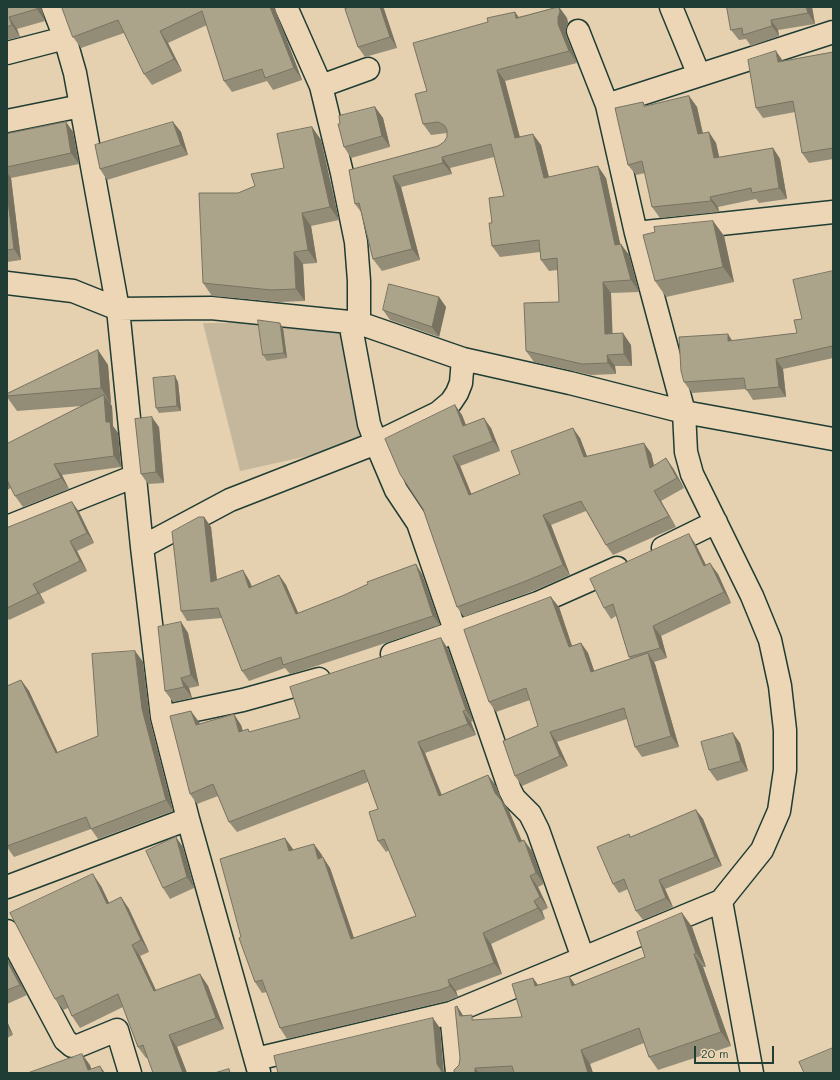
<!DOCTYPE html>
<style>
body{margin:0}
#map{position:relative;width:840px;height:1080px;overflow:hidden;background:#e5d0b0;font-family:Mali,sans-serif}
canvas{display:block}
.frame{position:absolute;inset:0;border:8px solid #1f3d34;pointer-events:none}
.scale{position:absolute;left:694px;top:1046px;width:80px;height:18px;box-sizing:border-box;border:2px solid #1f3d34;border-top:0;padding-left:5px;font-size:12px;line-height:14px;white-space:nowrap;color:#1f3d34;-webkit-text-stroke:3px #edd6b5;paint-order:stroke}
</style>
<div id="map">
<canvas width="840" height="1080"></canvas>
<div class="frame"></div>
<div class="scale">20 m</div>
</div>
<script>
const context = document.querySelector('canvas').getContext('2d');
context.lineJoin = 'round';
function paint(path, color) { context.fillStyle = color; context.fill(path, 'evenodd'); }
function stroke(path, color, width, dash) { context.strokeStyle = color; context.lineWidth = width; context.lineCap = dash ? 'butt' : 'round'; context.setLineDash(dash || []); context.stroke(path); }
paint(new Path2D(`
 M203 323H343L367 443 240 471Z`), '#c4b79c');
const minor = new Path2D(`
 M286 7 321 86 342 173 356 242 359 281V323
 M671 7 699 75
 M578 31 607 105 636 233 684 412 686 452 692 474 752 596 770 640 780 686 785 730V770L779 811 762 850 721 901 752 1073
 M7 53 65 38
 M321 86 368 69
 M607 105 833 32
 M7 121 81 106
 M636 233 833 212
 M7 283 73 291 118 309 211 308 359 323 463 359 570 383 684 412 833 439
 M350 322 369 424 376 443 396 490 418 523 510 790 514 798 530 814 538 830 583 958
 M7 527 135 476
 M142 547 230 500 376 443 438 413 451 402 457 393 461 383 463 359
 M663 548 716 522
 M392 654 538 603 617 568
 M162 717 243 700 319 679
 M188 819 259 1072
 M7 887 188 819 162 717 142 547 118 309 75 73 65 38 53 7
 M7 931 65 1040 72 1046H78L117 1030 130 1073
 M451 1013 457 1073
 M256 1059 451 1013 721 901`);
stroke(minor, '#1f3d34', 25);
stroke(minor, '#edd6b5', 22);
paint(new Path2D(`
 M7 7H41L45 21 17 29 20 37 7 40Z
 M62 7H274L302 80 273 90 267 81 232 92 224 81 207 25 168 43 182 71 152 85 144 74 124 33 81 48 73 37Z
 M559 7 567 18 568 23 566 29V35L577 63 505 81 520 137 541 145 549 177 606 178 620 244 629 255 639 292 611 293 612 334 631 345 632 366H615L616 374 591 375 534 362 526 351 559 302 558 270 549 271 541 260 540 252 500 257 492 246V223L504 196 494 157 450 168 452 174 401 187 420 260 382 271 373 259 361 212 355 204 349 170 438 146 444 142 447 137V133L431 135 423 124 427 91 488 22 515 12 518 17Z
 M727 7H812L815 24 778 30 779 36 751 46 746 39 739 40 731 30Z
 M384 9 397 48 365 57 358 47Z
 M833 52V159L809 163 802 153 795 112 763 118 756 108 783 61Z
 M689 96 697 107 703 133 716 143 719 158 773 148 780 159 787 199 759 203 756 199 718 207 719 212 660 218 652 207 645 173 636 175 628 165 643 102 646 106Z
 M375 107 383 118 390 147 351 158 344 147 340 124Z
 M66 122 73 132 79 164 11 178 21 260 7 262V134Z
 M173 122 181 132 188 155 107 180 100 169Z
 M312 127 321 140 339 220 311 226 317 263 303 264 305 301 280 302 212 296 203 283 238 193 255 186 284 168Z
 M713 221 724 236 734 282 666 297 655 281Z
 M833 271V358L783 369 786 397 753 400 746 389 692 393 684 382 732 341 797 333 802 319Z
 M439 297 446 307 439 337 390 320 383 310Z
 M283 328 287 358 267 361 263 355Z
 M98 350 108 365 111 404H110L112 406 113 426 118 433 121 467 62 475 69 489 23 507 15 496 11 488 7 490V444L82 406 17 411 7 397V394Z
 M175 376 178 382 181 411 159 413 156 408Z
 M455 405 462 415 466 425 491 428 500 451 460 466 471 494 520 474 580 438 587 456 651 453 654 465 673 468 684 488 661 501 676 527 613 555 606 545 586 511 551 525 570 575 533 591 464 617 457 607 423 509Z
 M159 427 164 483 148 484 141 474Z
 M72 502 79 512 94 543 77 551 87 571 40 594 45 603 9 620 7 617V528Z
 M204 517 211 527 217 580H249L252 586 279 575 286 585 298 613 422 574 440 625 298 672 290 674 285 668 249 681 242 671 222 618 187 621 181 611Z
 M696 545 706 566 718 574 731 603 661 636 667 658 654 662 655 664 679 747 642 757 635 747 627 719 557 742 568 766 522 786 515 776 538 726 530 700 496 712 489 702 559 607 572 646 581 643 588 653 594 671 630 659 629 657 616 616 611 619 604 608Z
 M181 622 188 633 199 686 189 688 192 698 173 702 165 691Z
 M448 649 473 721 471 722 476 735 425 753 442 795 488 775 496 786 501 799 509 811 522 841 532 851 544 884 538 887 548 908 542 911 545 919 491 944 502 974 456 991 458 997 447 1001 287 1039 280 1028 267 992 262 993 255 982 241 937 293 849V850L322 855V857L330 868 354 938 416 916 389 850 386 852 378 841V809L368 782 237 832 229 822 218 796 197 804 190 794 199 722 200 724 241 725 243 731 248 729 250 732 300 718Z
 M135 651 143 662 150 720 173 811 98 839 91 829 14 857 7 847V686L21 680 29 691 58 753 98 736Z
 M740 743 748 771 717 781 709 770Z
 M696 810 703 819 722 866 665 889 673 907 643 920 636 911 628 889 619 893 613 884 629 834 631 837Z
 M183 847 194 888 170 899 163 888Z
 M101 886 109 903 121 897 129 909 149 952 140 956 156 991 200 974 208 986 224 1029 177 1047 187 1073H153L148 1058H146L138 1047 123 1007 80 1028 72 1016 68 1008 63 1010 55 999Z
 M682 913 692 927 706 967H703L731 1046 658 1070 649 1057 644 1043 590 1064 593 1073H454L459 1065 460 1058 457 1006 463 1016 475 1020 522 1017 533 978 538 985 569 976 575 985 645 957Z
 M7 958 27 995 7 1004Z
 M7 1021 13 1035 7 1038Z`), '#938d78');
paint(new Path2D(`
 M36 7H41L45 21 37 9Z
 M270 7H274L302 80 294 68Z
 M380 7H383L384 9 397 48 390 37Z
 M559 7 567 18 568 23 566 29V35L577 63 569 51 558 24V17Z
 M806 7H812L815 24 808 13Z
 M515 12 523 23 516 18Z
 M9 17 17 29 20 37 12 25Z
 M771 20 778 30 779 36 772 26Z
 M160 31 168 43 182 71 174 59Z
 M776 51 783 61 778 62Z
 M497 70 505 81 523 150 515 138Z
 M689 96 697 107 705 145 698 134Z
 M375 107 383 118 390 147 382 136Z
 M66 122 73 132 79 164 71 153Z
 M173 122 181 132 188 155 181 145Z
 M312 127 321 140 339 220 330 207Z
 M709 132 716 143 722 169 714 158Z
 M533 134 541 145 552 190 544 178Z
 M773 148 780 159 787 199 779 188Z
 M442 157 450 168 452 174 443 163Z
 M598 166 606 178 623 257 615 245Z
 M7 172 11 178 21 260 14 249 7 193Z
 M393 176 401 187 420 260 412 249Z
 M710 197 718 207 719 212 711 201Z
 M302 213 311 226 317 263 308 250Z
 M713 221 724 236 734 282 723 267Z
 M621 244 629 255 639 292 631 280Z
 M294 252 303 264 305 301 296 289Z
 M603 282 611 293 613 345 605 334Z
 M439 297 446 307 439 337 432 327Z
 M280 323 283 328 287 358 284 353Z
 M623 333 631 345 632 366 624 354Z
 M728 334 735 345 728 341Z
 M98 350 108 365 111 404 101 388Z
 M607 355 615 366 616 374 608 363Z
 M776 359 783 369 786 397 779 387Z
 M175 376 178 382 181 411 177 406Z
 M104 395 112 406 113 426 118 433 121 467 114 456 106 422Z
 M455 405 462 415 470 436 463 426Z
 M152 417 159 427 164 483 156 472Z
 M484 418 491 428 500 451 493 441Z
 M573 428 580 438 591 467 584 457Z
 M644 443 651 453 657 478 650 468Z
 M453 456 460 466 476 505 469 495Z
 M666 458 673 468 684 488 677 478Z
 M54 464 62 475 69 489 61 478Z
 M654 491 661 501 676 527 669 516Z
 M72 502 79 512 94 543 87 533Z
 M543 515 551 525 570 575 563 565Z
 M204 517 211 527 218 591 211 582Z
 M689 534 696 545 712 577 704 566Z
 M70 541 77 551 87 571 80 561Z
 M710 563 718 574 731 603 724 592Z
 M416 564 422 574 440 625 433 616Z
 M243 570 249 580 255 597 249 588Z
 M279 575 286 585 303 624 296 614Z
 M33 584 40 594 45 603 38 593Z
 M551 597 559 607 576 658 569 647Z
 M181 622 188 633 199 686 191 675Z
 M653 626 661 636 667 658 660 648Z
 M441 638 448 649 473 721 466 710Z
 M581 643 588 653 598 682 591 672Z
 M135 651 143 662 150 720 173 811 166 800 142 709Z
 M648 653 655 664 679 747 671 736Z
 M181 678 189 688 192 698 184 687Z
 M21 680 29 691 63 764 56 753Z
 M191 711 199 722 203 736 196 725Z
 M463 711 471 722 476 735 468 724Z
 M234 714 241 725 246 743 239 732Z
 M550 732 557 742 568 766 560 756Z
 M733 733 740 743 748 771 741 761Z
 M418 742 425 753 446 807 439 796Z
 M488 775 496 786 503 804 495 793Z
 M501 800 509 811 527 853 519 842Z
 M696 810 703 819 722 866 715 857Z
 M176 837 183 847 194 888 187 877Z
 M285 838 293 849 297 862 289 851Z
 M524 840 532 851 544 884 536 873Z
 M314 844 322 855 325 870 318 859Z
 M323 857 330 868 358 950 351 939Z
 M93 874 101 886 115 915 107 904Z
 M530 876 538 887 548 908 540 897Z
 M659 880 665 889 673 907 666 898Z
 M121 897 129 909 149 952 141 940Z
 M534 901 542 911 545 919 538 908Z
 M682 913 692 927 706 967 696 953Z
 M483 933 491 944 502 974 494 963Z
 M132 945 140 956 162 1003 154 991Z
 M694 954 703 967 731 1046 721 1032Z
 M7 958 27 995 20 985 7 961Z
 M200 974 208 986 224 1029 216 1018Z
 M569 976 579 990 572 986Z
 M533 978 543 992 535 986Z
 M448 980 456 991 458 997 450 986Z
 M457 1006 466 1020 460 1016Z
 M433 1018 440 1028 444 1073H443L437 1064Z
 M7 1021 13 1035 7 1027Z
 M169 1035 177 1047 187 1073H183Z
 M581 1050 590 1064 593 1073H588Z
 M82 1054 90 1065 93 1073 88 1070Z
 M100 1066 105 1073H103Z
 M475 1068 479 1073H475Z`), '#787361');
const building = new Path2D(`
 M7 7H36L37 9 9 17 12 25 7 27Z
 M62 7H270L294 68 265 78 262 69 224 81 202 11 160 31 174 59 144 74 118 20 73 37Z
 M350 7H380L390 37 358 47 345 9Z
 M559 7 560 12 558 17V24L569 51 497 70 515 138 533 134 544 178 598 166 615 245 621 244 631 280 603 282 605 334 623 333 624 354 607 355 608 363 582 364 526 351 524 303 559 302 557 258 541 260 539 240 492 246 489 223H492L489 198 504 196 491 144 442 157 443 163 393 176 412 249 373 259 359 203 355 204 349 170 438 146 444 142 447 137V130L444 125 438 122 423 124 415 94 427 91 413 43 488 22 487 18 515 12 516 18Z
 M727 7H806L808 13 771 20 772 26 743 35 742 28 731 30Z
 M776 51 778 62 833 52V148L802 153 793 101 756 108 748 60Z
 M689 96 698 134 709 132 714 158 773 148 779 188 752 193 751 188 710 197 711 201 652 207 642 161 628 165 615 108 643 102 644 106Z
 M375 107 382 136 344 147 338 124H340L339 116Z
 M66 122 71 153 7 167V134Z
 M173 122 181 145 100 169 95 145Z
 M312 127 330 207 302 213 308 250 294 252 296 289 271 290 203 283 199 193H238L255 186 251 174 284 168 277 134Z
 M7 193 14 249 7 250Z
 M713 221 723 267 655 281 643 235 655 232 654 227Z
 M833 271V351L832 346 776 359 779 387 746 390 744 378 684 382 681 371 679 337 728 334V341L797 333 794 320 802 319 793 280Z
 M389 284 439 297 432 327 383 310Z
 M258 320 280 323 284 353 263 355Z
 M98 350 101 388 7 396V394Z
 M175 376 177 406 156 408 153 378Z
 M104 395 106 422H110L114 456 54 464 61 478 15 496 7 480V444Z
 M455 405 463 426 484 418 493 441 453 456 469 495 520 474 511 451 573 428 584 457 644 443 650 468 666 458 677 478 654 491 669 516 606 545 581 501 543 515 563 565 526 581 457 607 423 509 400 474 385 439Z
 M152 417 156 472 141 474 135 419Z
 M72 502 87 533 70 541 80 561 33 584 38 593 7 608V528Z
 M199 517H204L211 582 243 570 249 588 279 575 296 614 342 596 368 584 367 582 416 564 433 616 292 662 283 665 281 657 242 671 218 608 181 611 172 532Z
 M689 534 704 566 710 563 724 592 653 626 660 648 629 657 613 604 604 608 590 579Z
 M551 597 569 647 581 643 591 672 648 653 671 736 635 747 624 708 550 732 560 756 515 776 503 741 538 726 526 688 489 702 464 630Z
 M181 622 191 675 181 678 184 687 165 691 158 627Z
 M441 638 466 710 463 711 468 724 418 742 439 796 488 775 495 793 501 800 519 842 524 840 536 873 530 876 540 897 534 901 538 908 483 933 494 963 448 980 450 986 440 990 280 1028 262 980 255 982 239 938 241 937 220 859 285 838 289 851 314 844 318 859 323 857 351 939 416 916 384 839 378 841 369 812 378 809 364 770 229 822 213 784 190 794 170 716 191 711 196 725 234 714 239 732 248 729 249 732 300 718 290 687Z
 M135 651 142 709 166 800 91 829 86 817 7 846V686L21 680 56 753 98 736 92 654Z
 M733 733 741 761 709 770 701 742Z
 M696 810 715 857 659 880 666 898 636 911 624 879 613 884 597 847 629 834 630 837Z
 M176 837 187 877 163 888 146 851Z
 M93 874 107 904 121 897 141 940 132 945 154 991 200 974 216 1018 169 1035 183 1073H153L143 1045 138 1047 118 994 72 1016 63 995 55 999 10 913Z
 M682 913 696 953 694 954 721 1032 649 1057 639 1028 581 1050 588 1073H514L512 1066 475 1068V1073H454V1070L459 1065 460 1058 455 1007 457 1006 460 1016 472 1015V1020L522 1017 512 984 533 978 535 986 569 976 572 986 645 957 637 932Z
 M7 961 20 985 7 990Z
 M433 1018 437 1064 442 1072 435 1073H278L274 1056Z
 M833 1048V1073H804L799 1062Z
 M82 1054 88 1070 100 1066 103 1073H28Z
 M229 1069 230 1073H215Z`);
paint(building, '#aba48b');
stroke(building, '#787361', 1);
</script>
